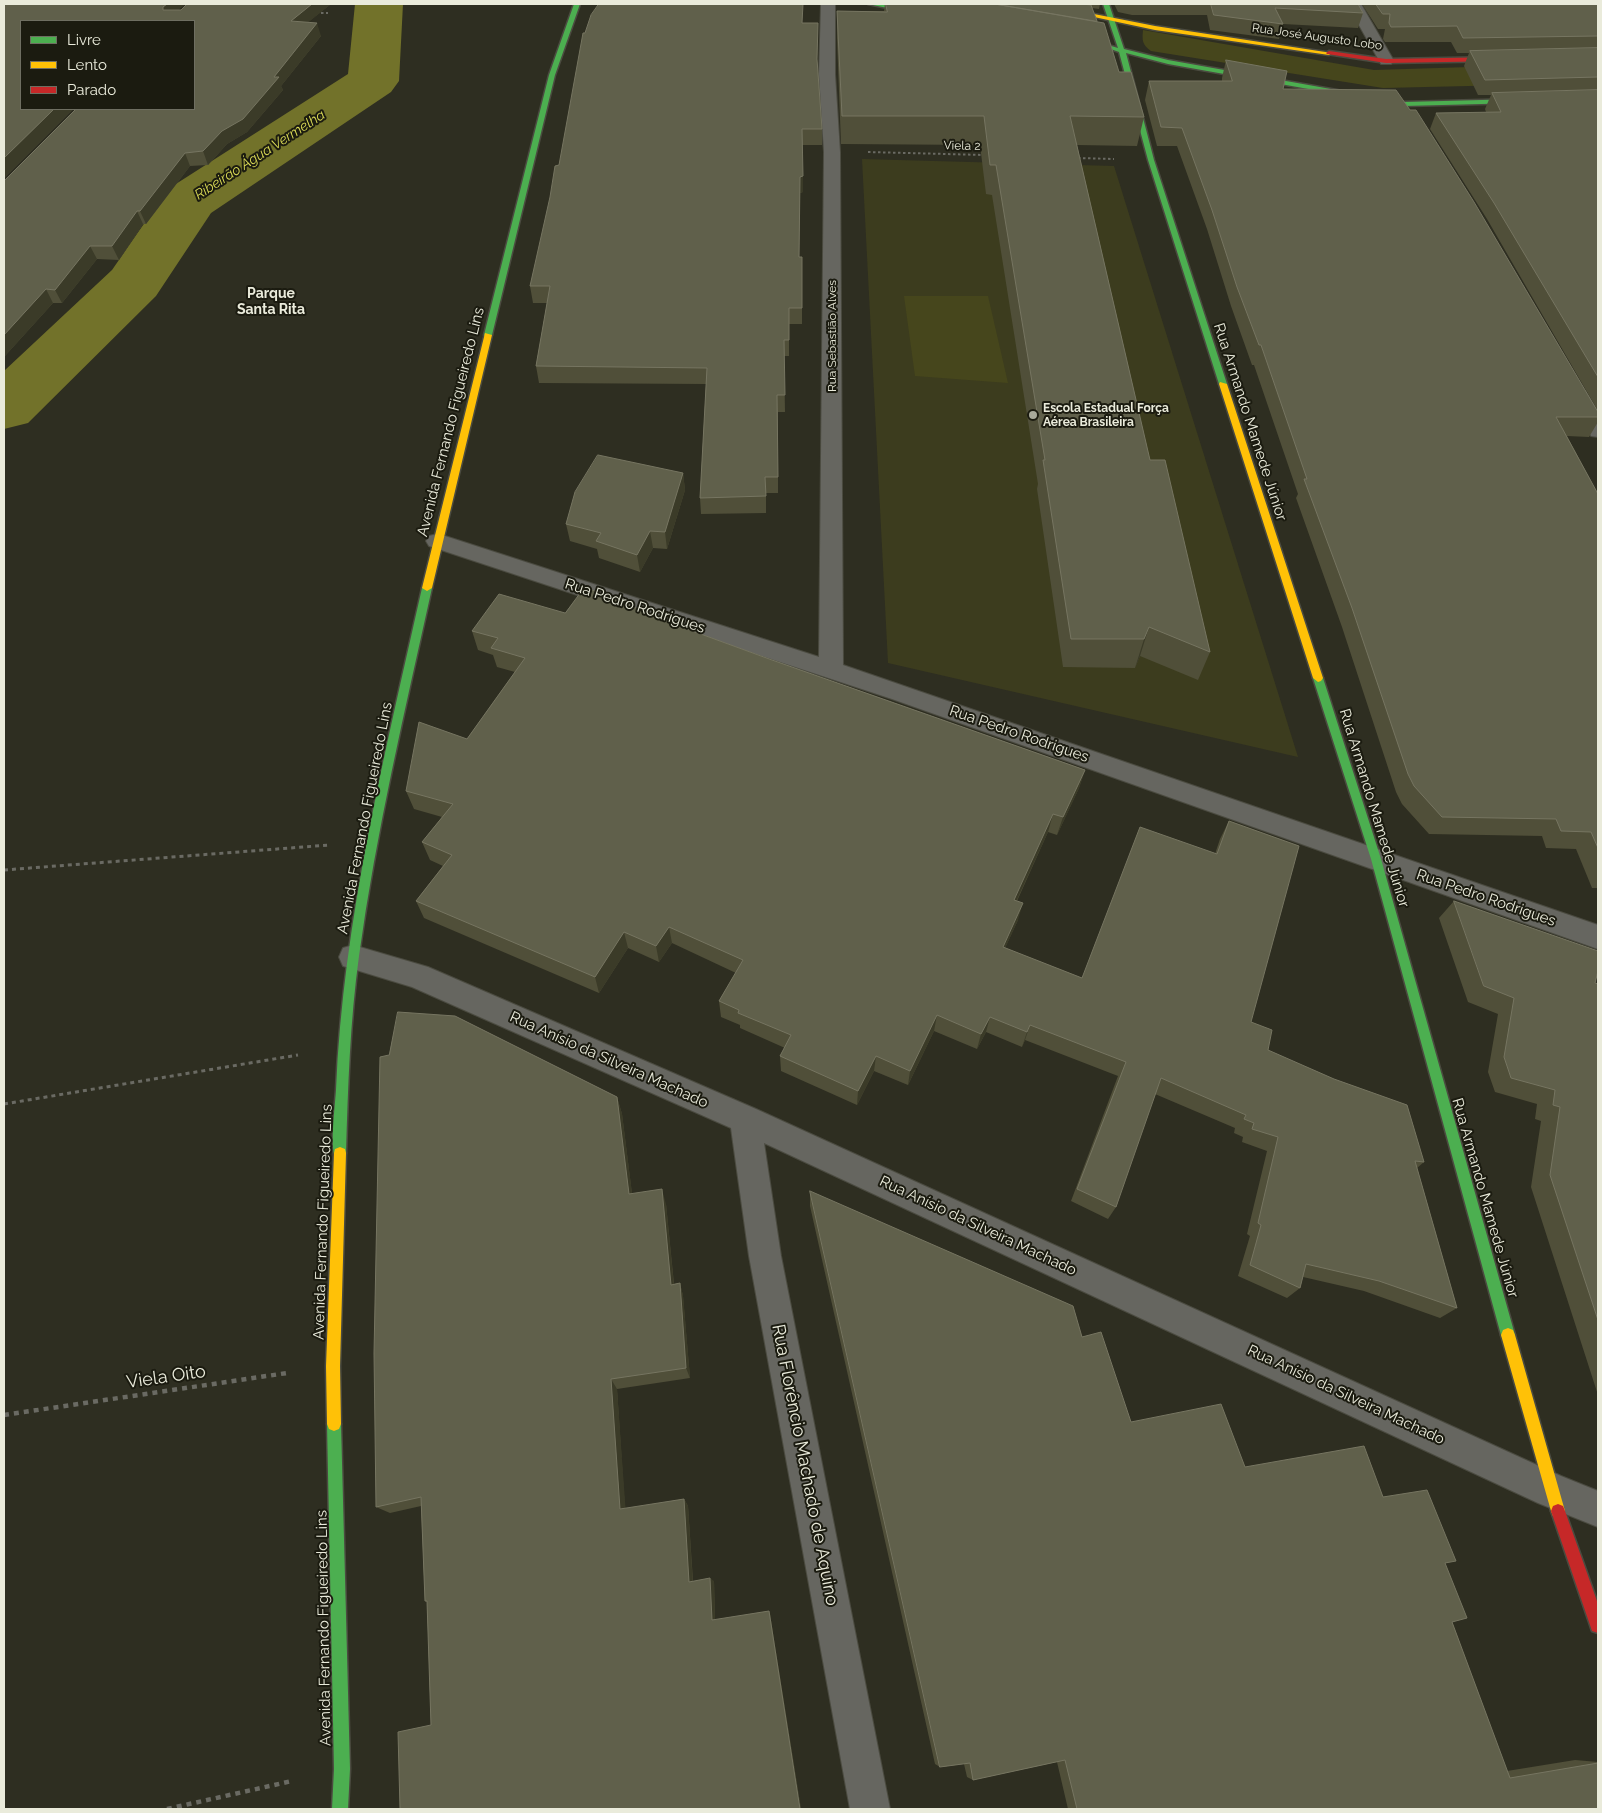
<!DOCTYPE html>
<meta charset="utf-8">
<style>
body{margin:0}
#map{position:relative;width:1602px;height:1813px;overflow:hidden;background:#2e2e21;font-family:Raleway,sans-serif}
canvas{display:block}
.frame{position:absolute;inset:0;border:5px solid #eaebdb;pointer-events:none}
.legend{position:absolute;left:20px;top:20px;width:175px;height:90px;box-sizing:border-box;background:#1b1b10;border:1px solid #6e6e61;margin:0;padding:6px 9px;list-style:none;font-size:15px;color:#eaebdb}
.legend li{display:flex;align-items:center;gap:10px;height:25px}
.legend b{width:25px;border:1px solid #6e6e61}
</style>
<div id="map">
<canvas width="1602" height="1813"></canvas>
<div class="frame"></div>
<ul class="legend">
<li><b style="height:6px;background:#4caf50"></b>Livre</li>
<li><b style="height:6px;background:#ffc107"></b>Lento</li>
<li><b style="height:6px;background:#c62828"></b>Parado</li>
</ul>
</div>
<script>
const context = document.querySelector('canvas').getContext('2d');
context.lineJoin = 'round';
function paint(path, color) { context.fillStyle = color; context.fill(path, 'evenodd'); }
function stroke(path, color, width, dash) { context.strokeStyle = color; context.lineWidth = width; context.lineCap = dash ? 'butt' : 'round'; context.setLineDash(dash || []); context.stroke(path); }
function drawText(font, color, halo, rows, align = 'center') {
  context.font = font + ' Raleway,sans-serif'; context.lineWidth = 4; context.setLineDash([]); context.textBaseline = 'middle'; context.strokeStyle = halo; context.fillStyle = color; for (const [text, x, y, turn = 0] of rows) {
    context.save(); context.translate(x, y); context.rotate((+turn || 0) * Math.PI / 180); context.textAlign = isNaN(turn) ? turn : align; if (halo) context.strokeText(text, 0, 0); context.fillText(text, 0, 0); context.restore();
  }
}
paint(new Path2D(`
 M862 159 1114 166 1298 757 888 663Z`), '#3c3c1e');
paint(new Path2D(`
 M1143 30 1374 70 1598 63V83L1383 88 1151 51C1142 45 1142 40 1143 30Z
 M904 296H988L1008 383 915 376Z`), '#46461c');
paint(new Path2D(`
 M355 4H403L399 81 391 92 211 213 156 296 28 423 4 429V371L112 270 168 189 348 74Z`), '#72722a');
const street = new Path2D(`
 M821 4H835V74L840 152 843 665 1598 925V949L892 699 429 546 426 541 429 536 437 534 445 536 819 657 824 152 819 74Z
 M1347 4H1361L1394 61 1391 64H1381Z
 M1578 389 1585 391 1598 413V437L1591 436 1568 395 1571 391Z
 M353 945 428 967 756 1109 1561 1476 1598 1491V1527L1538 1503 764 1143 781 1256 890 1809H850L749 1256 731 1128 412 987 343 966 339 957 343 948Z`);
const fast = new Path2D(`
 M574 4H580L555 75 492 335 485 337 484 335 549 75Z
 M868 4H879L924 13 921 15Z
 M1103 4H1109L1124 49 1168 60 1404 102 1598 97V101L1404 106 1168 64 1126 53 1154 160 1227 384 1223 386 1219 384 1148 160 1119 52 1105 47 1108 45 1118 48Z
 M427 585 432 588C405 710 376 832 359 956 350 1021 348 1087 346 1153L345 1157 340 1159 335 1157C330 1146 335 1105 336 1090 343 919 385 754 422 588Z
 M1318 674 1323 678 1381 859 1515 1335 1513 1340 1508 1342 1503 1340 1501 1335 1371 859 1313 678Z
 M334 1417 339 1419 341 1424 350 1769 348 1809H332L334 1769 327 1424 329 1419Z`);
const slow = new Path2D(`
 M1033 4H1043L1155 26 1332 53 1329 55 1155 30Z
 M485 333 492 335 432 588 427 591 422 588Z
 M1220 382 1227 384 1323 678 1321 681 1318 682 1313 678 1219 384Z
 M340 1147 345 1149 346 1153 340 1366 341 1424 339 1429 334 1431 329 1429 327 1424 326 1366 334 1153 335 1149Z
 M1508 1328 1513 1330 1515 1335 1565 1511 1563 1516 1558 1518 1553 1516 1551 1511 1501 1335 1503 1330Z`);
const jam = new Path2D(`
 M1329 51 1386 59 1504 57 1507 59 1504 61 1386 63 1327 54 1326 53Z
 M1558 1504 1563 1506 1565 1511 1598 1604V1633L1592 1631 1590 1625 1551 1511 1553 1506Z`);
stroke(street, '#4b4b40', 2);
stroke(fast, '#4b4b40', 3);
stroke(slow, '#4b4b40', 3);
stroke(jam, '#4b4b40', 3);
stroke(new Path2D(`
 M316 13H328
 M868 152 984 155
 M1078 158 1114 159`), '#6a6a63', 2, [2.5, 2.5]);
stroke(new Path2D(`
 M4 870 329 845
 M4 1104 298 1055`), '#6a6a63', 3, [4, 4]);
stroke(new Path2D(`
 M4 1415 287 1373
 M167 1809 292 1781`), '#6a6a63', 4.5, [5, 5]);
paint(street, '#666660');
paint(fast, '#4caf50');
paint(slow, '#ffc107');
paint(jam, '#c62828');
paint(new Path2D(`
 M4 4H185L178 10H181L187 4H331L308 22 321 36 281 86 283 90 247 132 227 144 208 165 190 166 146 224H143L119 260 97 259 62 303H53L4 357V181L194 21 21 109H73L4 178Z
 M885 4H1100L1099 9 1092 8 1097 21 1119 72 1144 117 1137 146 1077 145 1150 460 1210 652 1198 680 1140 656 1135 668 1063 667 1037 489 1038 484 992 195 986 194 980 145 841 144 837 39V11H884Z
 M1114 4H1358L1363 13 1358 28 1283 24 1279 39 1210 30 1207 15H1132L1118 12Z
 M1362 4H1598V411L1487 219 1430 129 1436 113 1486 112 1485 109 1491 95H1478L1464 66 1469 53H1457L1451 42H1385L1383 39 1385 29H1378Z
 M803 23 817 62 822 129V145H802L803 192 800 193 799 257H802V324H789V356H784L785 412H778V493H766V513L701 514 700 498 706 384 539 383 536 366 547 303H533L530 286 559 165Z
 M1226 60 1283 89 1598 412V422L1589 437 1567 436 1598 494V888H1592L1576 849 1546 848 1542 836 1429 834 1402 804 1396 792 1342 627 1296 498 1298 494 1254 365H1252L1231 306 1207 229 1177 146H1157L1145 100 1149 81H1222V78Z
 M683 473 685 490 667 549 653 548 640 572 599 558 597 549 570 541 566 524Z
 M565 613 687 629 772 660 1085 770 1079 788 1057 835 1048 832 1017 901 1018 920 1005 948 1082 978 1215 854 1220 839 1229 821 1251 1022 1268 1050 1424 1162 1417 1168 1457 1308 1440 1318 1364 1291 1303 1277 1300 1288 1287 1298 1238 1276 1250 1236 1247 1234 1267 1151 1242 1142 1243 1137 1234 1133 1235 1128 1155 1094 1116 1207 1108 1219 1071 1201 1118 1076 1025 1040 1022 1047 986 1032 977 1049 934 1031 908 1085 874 1071 857 1105 781 1071 780 1056 785 1048 740 1028V1025L721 1017 719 1001 736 973 672 943 659 962 628 948 599 993 424 918 416 901 443 866 430 860 422 842 442 817 414 809 406 791 467 739 515 672 497 667 493 655 478 650 472 631Z
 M1454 901 1595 983 1598 984V1395L1531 1187 1541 1121 1535 1119 1537 1104 1495 1092 1488 1072 1498 1014 1468 1002 1439 918Z
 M617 1097 622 1114 632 1194 666 1204 674 1284 680 1283 683 1296 690 1378 617 1389 625 1509 684 1499 688 1506 693 1581H714L715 1620 769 1611 770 1614 801 1809H400L431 1725 427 1602 425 1601 421 1506 390 1513 376 1507Z
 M810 1191 1082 1337 1131 1422 1245 1467 1383 1497 1445 1563 1452 1622 1507 1771 1575 1760 1598 1762V1809H1068L1057 1762 973 1780 967 1777 964 1764 940 1767 935 1764 810 1206Z`), '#504f39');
paint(new Path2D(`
 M167 4H185L168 20 163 10V7Z
 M312 4H331L295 33 291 21Z
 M317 23 321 36 281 86 283 90 247 132 227 144 208 165 203 151 274 77Z
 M54 109H73L4 178V158Z
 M185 153 190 166 146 224 140 211Z
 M803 176V192L800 193V177Z
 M137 211 143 224 119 260 112 246Z
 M90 246 97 259 62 303 55 290Z
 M46 289 53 303 4 357V335Z
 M683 473 685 490 667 549 665 532Z
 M650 531 653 548 640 572 637 555Z
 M1149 627 1140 656 1135 668 1144 639Z
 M1085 770 1079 788 1057 835 1063 817Z
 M1053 814 1048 832 1009 917 1014 900Z
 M1023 903 1018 920 998 963 1003 947Z
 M669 927 672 943 659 962 656 946Z
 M624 932 628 948 599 993 595 977Z
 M937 1015 934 1031 908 1085 910 1071Z
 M990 1017 986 1032 977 1049 981 1034Z
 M1030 1025 1025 1040 1022 1047 1027 1032Z
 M876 1056 874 1071 857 1105 858 1091Z
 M617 1097 622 1114 634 1209 629 1194Z
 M662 1189 666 1204 675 1297 671 1285Z
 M680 1283 683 1296 690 1378 686 1368Z
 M611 1379 617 1389 626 1515 620 1509Z
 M684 1499 688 1506 693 1586 689 1582Z
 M710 1578 714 1581 715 1623 712 1620Z
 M769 1611 770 1614 801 1809H800Z`), '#3b3b28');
const building = new Path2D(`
 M4 4H167L163 7V10H181L187 4H312L291 21 317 23 274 77H279L243 119 222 131 203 151 185 153 140 211H137L112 246H90L55 290 46 289 4 335V181L76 109H194V21H21V109H54L4 158Z
 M599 4H803L802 23H818L817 59 822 129H802L803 176 800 177 799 257H802V308H789V340H784L785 395H777L778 477H765L766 496 700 498 707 368 536 366 550 286H530L550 197 555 166 559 165 583 33H585L591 15Z
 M886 4H995L1104 23 1119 72H1131L1144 117 1070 116 1150 460H1165L1210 652 1149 627 1144 639H1071L1043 460H1045L996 165H990L984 116H842L837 11 887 12Z
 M995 4H1082L1091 5 1097 21Z
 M1211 4H1358L1363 13 1275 8 1283 24 1214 15Z
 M1376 4H1598V36L1463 38 1457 26 1391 27 1389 23 1390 14H1383Z
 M1598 48V77L1485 80 1470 51Z
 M1226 60 1287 71 1283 89 1396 90 1410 110H1416L1474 202 1598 412V417H1556L1598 494V848L1591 832 1561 831 1556 819 1442 817 1414 786 1408 774 1352 608 1304 479H1307L1261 345H1259L1237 287 1212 210 1182 128 1161 127 1149 81H1232Z
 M1598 90V377L1494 203 1436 113 1501 112 1492 93Z
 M598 455 683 473 665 532 650 531 637 555 596 541 601 533 566 524 575 492Z
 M585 587 687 629 772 660 1085 770 1063 817 1053 814 1014 900 1023 903 1003 947 1082 978 1140 827 1217 854 1229 821 1299 846 1251 1022 1272 1030 1268 1050 1334 1079 1407 1105 1424 1162 1415 1161 1457 1308 1379 1281 1306 1264 1300 1288 1250 1265 1261 1225 1258 1223 1278 1137 1252 1129 1254 1123 1244 1119 1246 1115 1161 1078 1116 1207 1077 1189 1126 1062 1030 1025 1027 1032 990 1017 981 1034 937 1015 910 1071 876 1056 858 1091 780 1056 791 1035 738 1013 739 1010 719 1001 743 960 669 927 656 946 624 932 595 977 416 901 452 855 422 842 453 804 406 791 419 722 467 739 525 658 491 648 498 638 472 631 499 594 565 613Z
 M1454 901 1598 951V971L1595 983 1598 984V1320L1550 1175 1560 1107 1553 1105 1555 1090 1511 1078 1504 1057 1514 998 1484 986Z
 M398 1012 455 1016 617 1097 629 1194 662 1189 671 1285 680 1283 686 1368 611 1379 620 1509 684 1499 689 1582 710 1578 712 1620 769 1611 800 1809H400L398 1732 431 1725 427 1601H425L421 1497 376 1507 374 1353 380 1057 389 1055Z
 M810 1191 1073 1306 1082 1337 1101 1332 1131 1422 1221 1404 1245 1467 1364 1446 1383 1497 1427 1490 1456 1561 1445 1563 1467 1618 1452 1622 1510 1778 1598 1763V1809H1077L1065 1760 973 1780 970 1763 940 1767Z`);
paint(building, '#60604b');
stroke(building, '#767561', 1);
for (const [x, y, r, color] of [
 [1033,415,5,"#a8a99a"]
]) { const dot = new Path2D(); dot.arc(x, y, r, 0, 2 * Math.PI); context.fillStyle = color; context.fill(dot); stroke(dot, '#1b1b10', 2); }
drawText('12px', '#eaebdb', '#1b1b10', [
 ["Rua José Augusto Lobo",1317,37,8],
 ["Viela 2",962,146,1],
 ["Rua Sebastião Alves",832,336,-90]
]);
drawText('bold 12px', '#eaebdb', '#1b1b10', [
 ["Escola Estadual Força",1043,408],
 ["Aérea Brasileira",1043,422]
], 'left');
drawText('italic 14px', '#dcdc56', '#1b1b10', [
 ["Ribeirão Água Vermelha",260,155,-33]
]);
drawText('bold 14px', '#eaebdb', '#1b1b10', [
 ["Parque",271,294],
 ["Santa Rita",271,310]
]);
drawText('15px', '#eaebdb', '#1b1b10', [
 ["Avenida Fernando Figueiredo Lins",451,422,-76],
 ["Rua Armando Mamede Júnior",1250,422,72],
 ["Rua Pedro Rodrigues",635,606,18],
 ["Rua Pedro Rodrigues",1019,734,19],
 ["Rua Armando Mamede Júnior",1374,808,73],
 ["Avenida Fernando Figueiredo Lins",365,818,-79],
 ["Rua Pedro Rodrigues",1486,898,19],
 ["Rua Anísio da Silveira Machado",609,1060,24],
 ["Rua Armando Mamede Júnior",1485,1198,74],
 ["Avenida Fernando Figueiredo Lins",323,1222,-88],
 ["Rua Anísio da Silveira Machado",978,1226,25],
 ["Rua Anísio da Silveira Machado",1346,1395,25],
 ["Avenida Fernando Figueiredo Lins",324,1628,-91]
]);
drawText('18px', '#eaebdb', '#1b1b10', [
 ["Viela Oito",166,1377,-8],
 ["Rua Florêncio Machado de Aquino",805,1465,79]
]);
</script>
